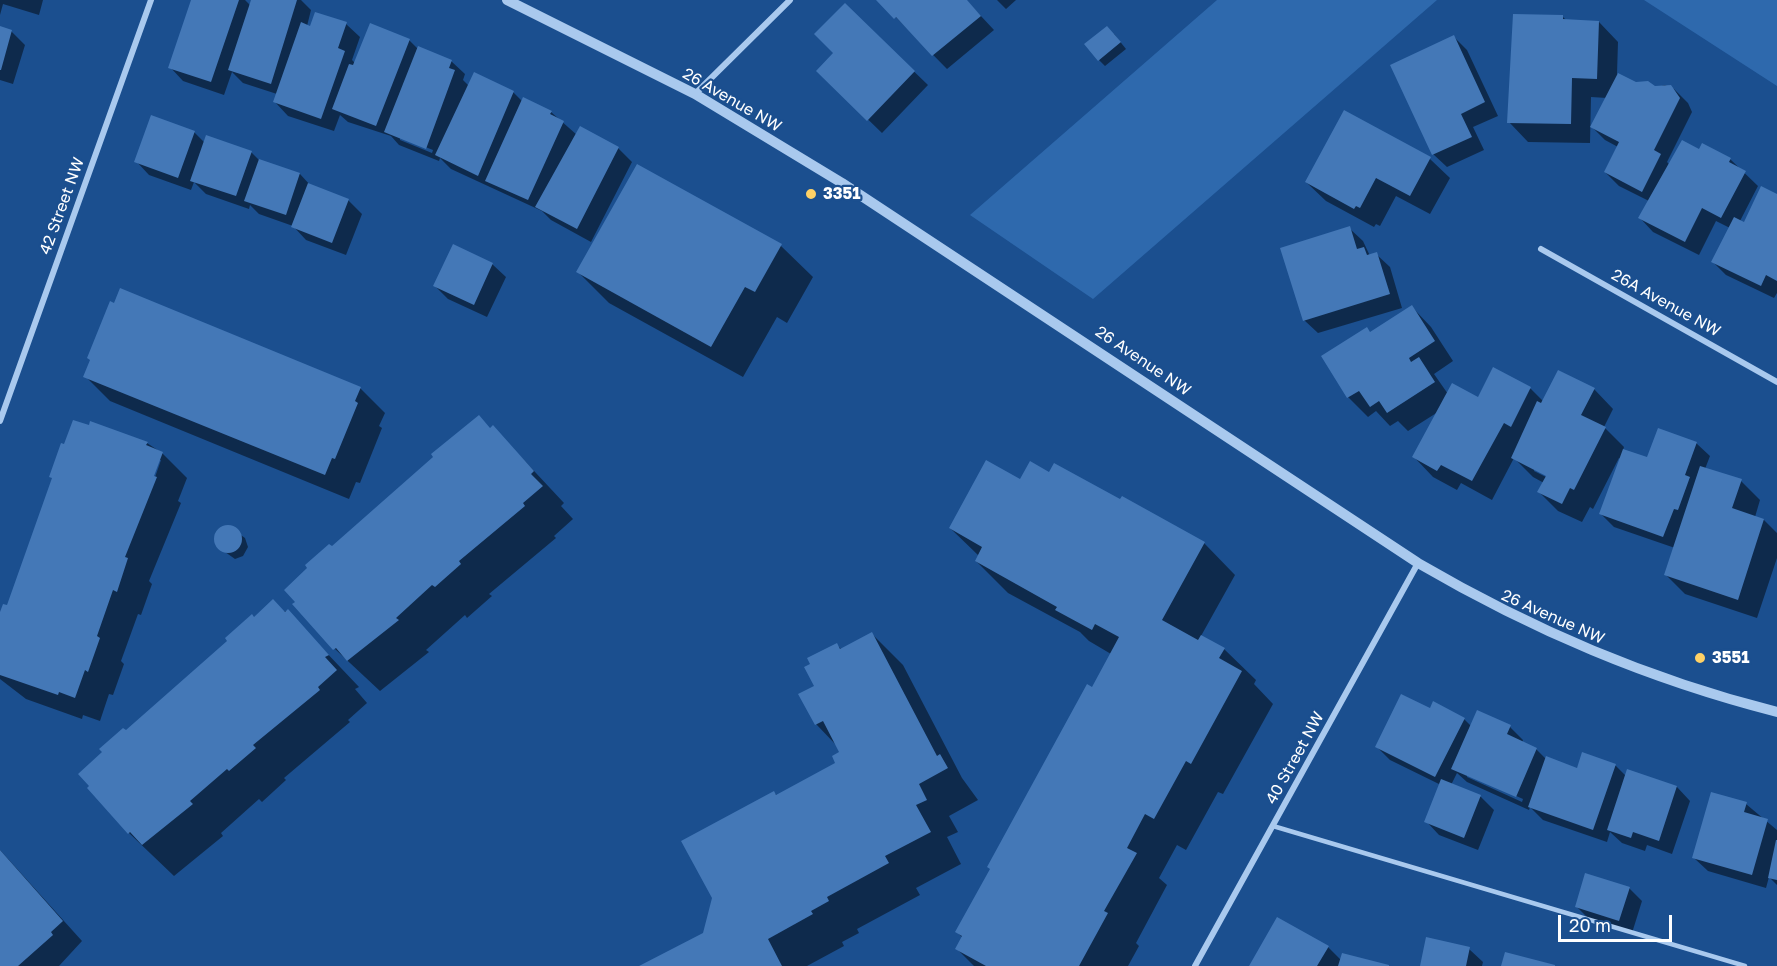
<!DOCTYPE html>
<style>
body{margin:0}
#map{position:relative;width:1777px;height:966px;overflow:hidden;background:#1b4f8f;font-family:"Golos Text",sans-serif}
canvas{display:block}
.scale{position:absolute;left:1558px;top:915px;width:114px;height:27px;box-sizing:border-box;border:3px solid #fff;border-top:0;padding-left:8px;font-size:18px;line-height:21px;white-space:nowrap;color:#fff;-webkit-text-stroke:4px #1b4f8f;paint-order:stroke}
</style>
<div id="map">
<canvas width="1777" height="966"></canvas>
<div class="scale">20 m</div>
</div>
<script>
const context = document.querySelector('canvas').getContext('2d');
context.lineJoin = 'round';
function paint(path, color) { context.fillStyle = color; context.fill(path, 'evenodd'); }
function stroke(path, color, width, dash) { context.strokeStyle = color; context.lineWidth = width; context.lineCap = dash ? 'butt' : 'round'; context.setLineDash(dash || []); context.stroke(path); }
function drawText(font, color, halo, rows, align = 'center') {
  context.font = font + ' "Golos Text",sans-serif'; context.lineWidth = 4.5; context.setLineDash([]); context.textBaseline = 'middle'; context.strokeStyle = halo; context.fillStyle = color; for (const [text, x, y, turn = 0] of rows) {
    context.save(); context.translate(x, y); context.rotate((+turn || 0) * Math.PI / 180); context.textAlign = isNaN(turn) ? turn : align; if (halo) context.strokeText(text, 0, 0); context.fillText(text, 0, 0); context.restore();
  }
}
paint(new Path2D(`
 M1217 0H1437L1093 299 970 215Z
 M1644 0H1777V86Z`), '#2e69ad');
paint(new Path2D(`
 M0 0H43L39 15 3 4 0 15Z
 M196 0H245L251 6 253 0H301L311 10 307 26 311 28 346 24 360 37 352 60 355 63 409 40 418 49 451 61 465 74 463 80 469 86 513 92 523 102 551 112 577 135 618 148 632 162 591 242 551 220 542 211 451 169 440 158 439 161 399 145 391 136 348 122 340 115 334 131 288 116 275 102 277 94 243 83 232 72 224 95 183 81 170 67ZM400 137 433 150 432 153 400 140Z
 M879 0H966L994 30 947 69Z
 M997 0H1016L1006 9Z
 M845 5 928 85 882 133 818 71 835 53Z
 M1563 17 1567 21 1599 22 1618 42 1617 74 1635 83 1655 88 1665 85 1674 89 1688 103 1692 112 1667 162 1670 165 1700 151 1730 159 1758 186 1740 221 1744 224 1777 196V293L1774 298 1726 275 1713 262 1730 228 1716 221 1699 255 1653 232 1640 218 1649 201 1619 186 1605 172 1618 147 1605 140 1592 127 1607 98 1591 97 1590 143 1528 142 1509 122Z
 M0 28 11 31 25 45 13 84 0 80Z
 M1114 34 1126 49 1105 66 1099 60Z
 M1454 37 1467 50 1498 116 1473 127 1484 150 1447 167 1433 154Z
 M194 132 205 143 251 152 259 160 300 174 311 186 348 200 362 214 346 255 306 240 293 226 259 214 250 205 249 209 206 194 194 182 191 190 149 175 136 161Z
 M1430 159 1450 178 1430 214 1396 196 1380 226 1376 224 1374 227 1326 201 1306 182Z
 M1349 228 1363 241 1370 256 1376 254 1390 267 1402 308 1318 333 1304 320Z
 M781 246 813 277 787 323 777 317 743 377 609 303 578 272Z
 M492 264 506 277 487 317 448 299 435 286Z
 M1412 307 1431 327 1453 361 1434 374 1448 394 1478 399 1494 369 1531 389 1544 402 1594 389 1613 409 1604 427 1624 447 1623 450 1648 459 1696 443 1710 456 1705 469 1741 481 1760 500 1755 517 1764 520 1777 533V558L1757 618 1685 594 1666 575 1675 548 1614 527 1601 514 1621 459 1619 458 1593 509 1590 507 1582 522 1558 511 1539 492 1544 483 1533 477 1514 458 1492 500 1461 483 1457 490 1433 477 1414 457 1438 412 1408 431 1398 421 1390 426 1376 411 1368 417 1348 397 1371 333ZM1534 468 1553 478 1552 480 1534 471Z
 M85 376 360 388 385 413 379 426 382 428 360 483 356 482 349 499 110 401Z
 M493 427 564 503 561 506 573 519 554 536 556 538 489 594 492 596 467 618 465 615 426 650 429 652 380 691 335 649 294 604 332 548Z
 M147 443 162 453 187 478 178 501 181 503 149 581 152 584 141 615 138 614 121 661 124 664 113 695 109 694 100 721 83 715 82 719 26 699 0 679V617ZM158 460H161L153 483 150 482Z
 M1050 474 1204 543 1235 575 1201 636 1224 649 1256 680 1254 684 1273 704 1223 794 1218 792 1186 850 1177 845 1159 878 1167 885 1136 943 1139 946 1128 966H974L957 949 963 938 957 932 1111 654 1089 641 1080 632 1008 593 976 561 979 556 950 528 1021 481Z
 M228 526 245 538 248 547 243 556 235 559 218 547 215 539 220 529Z
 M287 611 359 687 355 689 367 703 348 720 350 722 284 778 286 780 262 802 259 799 221 833 223 836 174 876 129 833 89 788 126 732 254 619Z
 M872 634 903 665 962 778 978 800 949 816 958 832 947 837 961 864 916 888 920 895 857 929 859 933 842 942 844 946 807 966H643L704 934 774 793 778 796 837 764 841 753 837 746 816 724V687L837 645 842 650Z
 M1431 710 1464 719 1472 727H1510L1523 740 1522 743 1536 749 1546 759 1577 769 1583 754 1616 766 1626 776 1677 787 1690 801 1672 854 1647 845 1645 851 1622 843 1610 832 1607 842 1543 820 1530 807 1529 810 1467 782 1457 773 1451 785 1481 797 1494 810 1478 850 1439 835 1426 821 1441 785 1390 760 1376 746ZM1467 774 1523 799 1522 802 1467 777Z
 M1746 804 1777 830V885L1769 877 1766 888 1708 871 1694 858Z
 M0 850 82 941 59 966H0Z
 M1629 888 1642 901 1632 933 1590 920 1576 906Z
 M1328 947 1341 960 1386 966H1251Z
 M1469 949 1483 962 1482 966H1422Z`), '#0007');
paint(new Path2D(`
 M191 0H239L211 82 168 68Z
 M251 0H297L271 84 228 70Z
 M876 0H967L981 16 932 56 896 17 894 19Z
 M845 3 915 71 867 121 816 71 833 53 814 34Z
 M315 12 347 22 338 48 345 51 321 119 273 102 301 22 310 26Z
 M1513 14 1563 15V19L1599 21 1597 79 1572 78 1571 124 1507 123Z
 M370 23 410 39 376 126 332 109 349 64 353 65Z
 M0 26 12 30 1 70H0Z
 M1107 26 1121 42 1098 61 1084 44Z
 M1454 35 1485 102 1461 114 1472 137 1432 155 1390 65Z
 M418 46 452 60 449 68 455 70 426 149 384 132Z
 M474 72 514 91 478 176 435 155Z
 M1618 73 1636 82 1648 81 1655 86 1671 85 1680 98 1654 150 1661 154 1642 192 1604 172 1619 142 1590 127Z
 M523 97 552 111 550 114 564 121 528 200 485 181Z
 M1344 110 1431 157 1410 196 1376 178 1360 208 1356 206 1354 209 1305 182Z
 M151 115 195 131 178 178 134 162Z
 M580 126 619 147 577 229 535 207Z
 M206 135 252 151 236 196 190 181Z
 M1682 140 1699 149 1702 143 1731 158 1729 162 1746 171 1721 218 1702 208 1685 242 1638 218Z
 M259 159 300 173 286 215 244 201Z
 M637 164 782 244 755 292 745 287 711 347 576 272Z
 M308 183 349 199 332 243 291 227Z
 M1761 186 1777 194V281L1766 275 1761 286 1711 262 1734 217 1744 222Z
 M1350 226 1357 249 1364 247 1367 255 1377 252 1390 294 1303 321 1280 248Z
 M453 244 493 263 474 305 433 286Z
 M120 288 361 387 355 401 358 403 335 459 332 458 325 475 83 377 90 360 87 358 110 301 114 303Z
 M1412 305 1435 341 1409 358 1411 362 1419 357 1435 382 1387 413 1379 401 1370 407 1359 391 1347 398 1321 356 1367 327 1370 332Z
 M1493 367 1531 387 1511 427 1504 423 1472 481 1441 465 1437 471 1412 457 1452 383 1478 397Z
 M1558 370 1595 388 1581 415 1606 427 1574 490 1570 488 1562 504 1537 492 1546 476 1511 458 1537 401 1541 403Z
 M479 415 490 428 493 425 534 471 531 474 543 486 523 503 525 506 459 561 461 564 435 587 432 585 396 618 399 620 347 661 336 648 333 650 292 604 295 602 284 590 307 568 305 565 329 544 332 546 433 457 431 454Z
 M73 420 89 425 90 421 148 442 146 445 163 452 154 476 157 477 125 557 128 558 117 592 113 590 97 636 100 638 88 672 85 670 75 698 59 692 58 695 0 675V612L3 604 7 605 52 478 49 477 61 443 64 444Z
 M1658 428 1697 442 1685 475 1690 477 1678 510 1674 509 1663 537 1599 514 1623 449 1647 457Z
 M986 460 1020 479 1030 461 1049 472 1054 463 1120 499 1122 496 1205 542 1162 620 1198 640 1201 635 1225 648 1219 658 1242 671 1191 764 1186 761 1154 819 1145 814 1127 848 1137 853 1104 911 1108 913 1079 966H986L955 949 962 936 955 932 990 869 987 867 1087 684 1092 687 1119 637 1095 624 1092 630 1055 610 1057 607 975 561 982 547 949 528Z
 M1700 466 1742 479 1732 508 1764 519 1738 600 1664 575Z
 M214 539a14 14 0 1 1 28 0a14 14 0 1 1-28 0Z
 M273 599 285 612 288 609 329 655 325 657 337 670 318 687 320 690 253 745 256 748 229 771 227 769 190 801 193 804 142 845 130 832 128 834 87 788 89 786 78 774 102 752 99 749 123 728 126 730 227 641 225 638 252 614 254 617Z
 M872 632 937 756 940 754 948 768 919 784 927 800 916 805 931 832 885 856 889 863 827 897 829 901 811 911 813 914 768 939 782 966H639L703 933 712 898 681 841 774 791 776 795 835 763 832 756 839 752 823 721 815 725 798 694 814 686 804 667 810 664 807 658 837 643 840 649Z
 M1401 694 1430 708 1433 701 1465 718 1435 777 1375 747Z
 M1477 710 1511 725 1507 734 1537 748 1516 797 1451 769Z
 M1582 752 1616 764 1593 830 1528 807 1546 756 1577 768Z
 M1627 769 1677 786 1659 841 1633 832 1631 838 1607 830Z
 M1441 779 1481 795 1464 838 1424 822Z
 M1711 792 1747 802 1744 812 1768 819 1752 875 1692 858Z
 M1776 840H1777V880L1768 878Z
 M0 850 63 921 51 932 53 935 18 966H0Z
 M1585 873 1630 887 1619 921 1575 907Z
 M1277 917 1329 946 1317 966H1249Z
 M1426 937 1470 947 1466 966H1420Z
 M1505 952 1555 965V966H1501Z
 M1342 953 1389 965V966H1338Z`), '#4478b7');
stroke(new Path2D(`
 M1273 826 1745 966`), '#a9c9ee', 4.5);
stroke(new Path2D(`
 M695 94 790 0
 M1541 249 1777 382
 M0 421 151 0
 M1195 966 1418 563`), '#a9c9ee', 6);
stroke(new Path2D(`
 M507 0 695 94 842 183 1418 563C1533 630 1648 679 1777 712`), '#a9c9ee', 10);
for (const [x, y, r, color] of [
 [811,194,6,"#ffd166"],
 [1700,658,6,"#ffd166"]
]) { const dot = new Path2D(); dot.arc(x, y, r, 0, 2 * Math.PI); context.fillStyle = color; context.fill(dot); stroke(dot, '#1b4f8f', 2); }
drawText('16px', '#fff', '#1b4f8f', [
 ["26 Avenue NW",732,100,30],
 ["42 Street NW",62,206,-70],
 ["26A Avenue NW",1666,303,29],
 ["26 Avenue NW",1143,361,34],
 ["26 Avenue NW",1553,617,24],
 ["40 Street NW",1295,758,-61]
]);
drawText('bold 16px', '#fff', '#1b4f8f', [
 ["3351",823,194],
 ["3551",1712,658]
], 'left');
</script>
